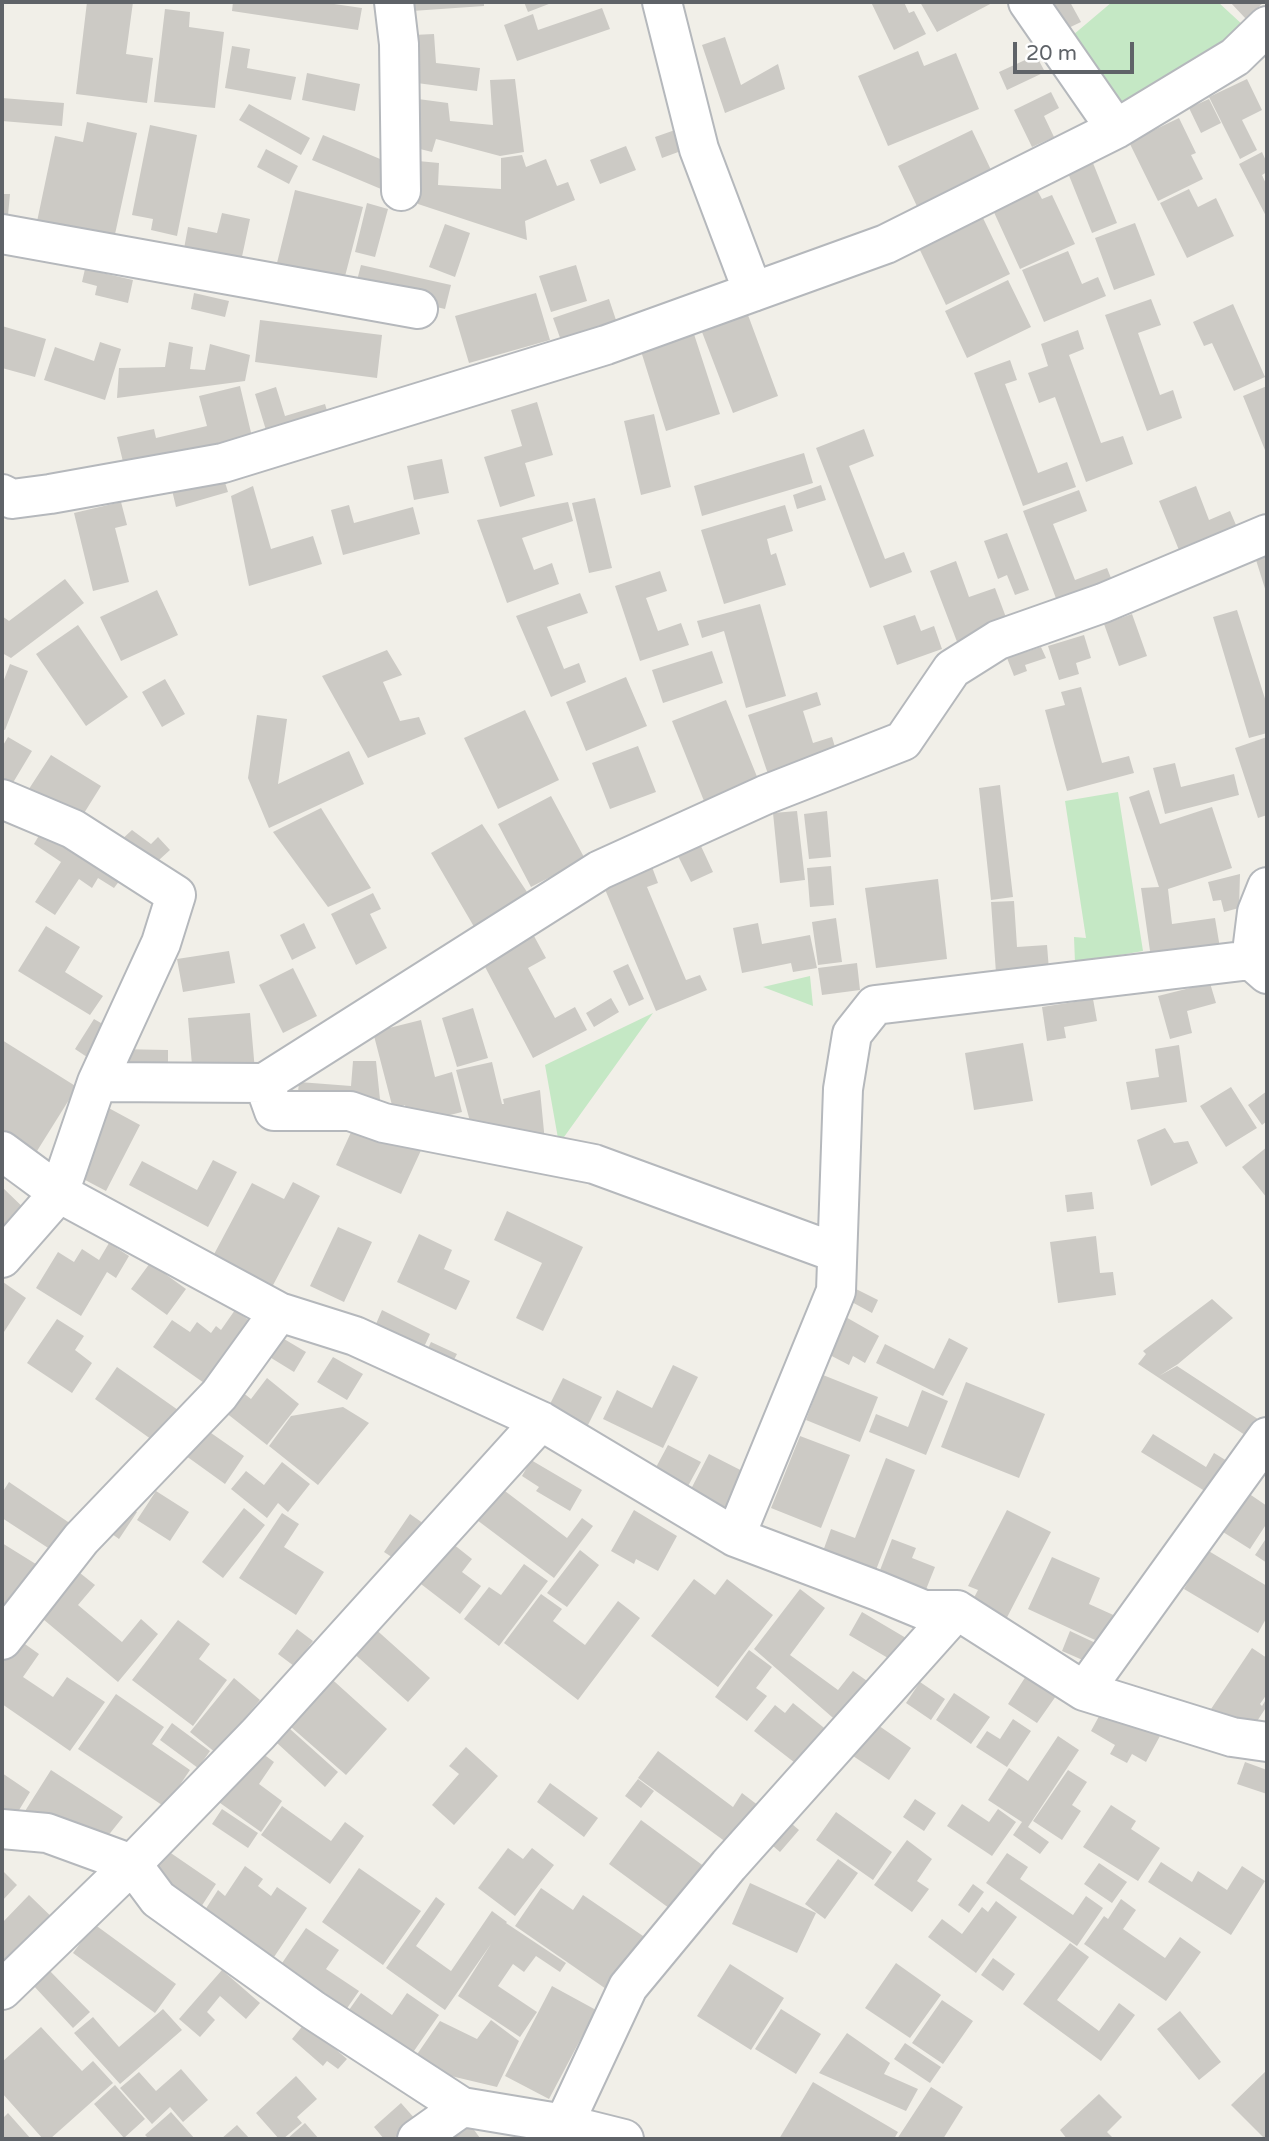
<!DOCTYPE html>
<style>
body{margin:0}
#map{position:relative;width:1269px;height:2141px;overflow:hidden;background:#f1efe8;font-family:"Varela Round",sans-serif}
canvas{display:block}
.frame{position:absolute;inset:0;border:4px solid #5f6368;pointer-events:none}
.scale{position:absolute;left:1013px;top:42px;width:121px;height:32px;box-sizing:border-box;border:4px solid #5f6368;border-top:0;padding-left:9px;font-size:21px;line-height:24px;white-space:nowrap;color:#5f6368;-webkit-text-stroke:5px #fff;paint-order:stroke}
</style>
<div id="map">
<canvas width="1269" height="2141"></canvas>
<div class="frame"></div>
<div class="scale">20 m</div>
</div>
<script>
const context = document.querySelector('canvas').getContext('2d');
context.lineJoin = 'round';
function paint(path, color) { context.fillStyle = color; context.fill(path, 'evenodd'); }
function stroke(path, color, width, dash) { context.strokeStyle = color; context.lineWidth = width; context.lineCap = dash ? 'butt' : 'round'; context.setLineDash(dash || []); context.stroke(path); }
paint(new Path2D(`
 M1112 2H1218L1244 26 1230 51 1128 109 1113 103 1073 35Z
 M1118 792 1143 951 1075 963 1074 937 1086 938 1065 801Z
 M810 976 813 1006 763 987Z
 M653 1013 559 1144 545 1065Z`), '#c5e8c5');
paint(new Path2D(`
 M87 2H133L126 54 153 58 147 103 76 94Z
 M233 2H334V4L362 8 358 30 232 11Z
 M411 2H484V6L412 11Z
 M524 2H554L528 12Z
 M871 2H904L909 13 914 11 926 34 894 50Z
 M920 2H994L937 32Z
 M1044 2H1070L1081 22 1060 32Z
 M1230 2H1264L1246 19Z
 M602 8 610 29 517 61 504 25 533 14 538 30Z
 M165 9 190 12 189 27 224 32 215 108 154 102Z
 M434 34 436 63 480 68 477 91 417 83 413 35Z
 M725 37 741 85 778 64 785 89 725 113 702 45Z
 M232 46 250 49 247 68 296 77 291 100 225 88Z
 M918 51 924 66 956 53 979 109 888 146 858 76Z
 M1036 55 1045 72 1007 90 999 72Z
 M307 73 360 84 355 111 302 100Z
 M515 79 524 152 500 156 436 139 432 152 420 149 418 99 448 103 450 121 493 125 490 80Z
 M1247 79 1262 110 1242 120 1257 150 1240 159 1209 97Z
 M1051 92 1059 108 1044 116 1054 137 1032 147 1014 110Z
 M2 98 64 103 62 126 2 121Z
 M1209 99 1221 123 1201 133 1189 108Z
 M249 104 310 138 301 155 239 120Z
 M1179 118 1196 153 1191 155 1203 179 1158 201 1129 142Z
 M87 122 137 133 112 248 35 231 55 136 83 142Z
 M150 125 197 135 177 236 151 230 153 219 132 215Z
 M675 130 681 151 662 158 655 137Z
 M972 130 992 172 923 219 898 166Z
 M323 135 392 164 381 189 312 160Z
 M626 146 636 170 600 184 590 160Z
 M266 149 298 166 289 184 257 167Z
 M1262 152 1267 163V172L1262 175 1267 186V218L1239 164Z
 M522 155 526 167 546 159 557 186 568 182 575 200 525 221 527 240 418 204V161L439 163 438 185 501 189V158Z
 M1091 158 1117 223 1092 233 1066 168Z
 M1036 188 1042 199 1052 195 1075 244 1020 269 992 208Z
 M1189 189 1198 207 1216 198 1234 236 1187 258 1160 203Z
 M295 190 363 207 343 284 276 267Z
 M2 194H10L7 226 2 225Z
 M367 203 388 209 375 257 355 252Z
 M222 213 250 219 240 266 183 254 188 227 217 233Z
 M983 218 1010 274 946 305 919 248Z
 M1135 223 1155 275 1114 290 1095 238Z
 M445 224 470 233 455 277 429 267Z
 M1068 251 1082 284 1098 277 1106 296 1044 322 1022 270Z
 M361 265 451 285 445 309 355 288Z
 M576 265 587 301 551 312 539 276Z
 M85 269 133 280 128 303 95 295 97 286 82 282Z
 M1008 280 1031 327 967 358 945 311Z
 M194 293 229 301 225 317 191 309Z
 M536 293 550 340 469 363 455 316Z
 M609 299 619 329 564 349 553 318Z
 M1151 299 1161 325 1138 333 1160 395 1173 390 1182 418 1147 431 1105 315Z
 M1233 304 1265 377 1234 391 1212 343 1204 346 1193 322Z
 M748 315 778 396 733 413 702 332Z
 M260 320 382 335 377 378 255 362Z
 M2 326 46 339 35 377 2 368Z
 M1078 330 1084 349 1069 355 1101 443 1123 436 1133 464 1086 482 1055 397 1039 403 1028 373 1048 366 1041 344Z
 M693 331 720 414 666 431 640 348Z
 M100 342 121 349 105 400 44 380 55 347 94 361Z
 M169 342 193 347 190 369 205 370 210 344 250 355 245 381 117 398 119 368 165 367Z
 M1010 360 1017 380 1005 384 1038 473 1067 462 1076 487 1023 506 974 373Z
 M240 386 253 441 125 470 117 437 154 429 156 438 207 426 199 396Z
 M1267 386V455L1243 396Z
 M276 387 285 416 325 404 330 421 269 440 255 394Z
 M537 402 553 455 525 463 535 496 500 507 484 457 522 446 511 410Z
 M654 414 671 487 641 495 624 421Z
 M864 429 874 456 849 466 885 559 904 552 912 572 870 588 816 448Z
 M804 453 813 483 702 516 694 486Z
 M442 459 449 493 414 500 407 466Z
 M223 476 228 492 176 507 172 490Z
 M821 485 826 500 797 509 793 495Z
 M253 486 271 549 313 536 322 564 249 586 231 496Z
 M1196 486 1209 520 1230 511 1239 532 1181 555 1159 501Z
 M1079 490 1087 511 1053 524 1075 580 1107 568 1115 588 1060 609 1023 511Z
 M595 498 612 568 589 573 572 503Z
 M121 502 127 525 115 528 129 582 93 591 74 513Z
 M568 502 573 521 522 538 534 570 552 563 559 584 507 603 477 520Z
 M349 505 354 523 413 507 420 534 343 555 331 510Z
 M785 505 793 531 767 539 771 555 776 553 786 585 724 604 701 530Z
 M1007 533 1029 590 1015 595 1007 575 998 579 984 541Z
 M1267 556V595L1256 560Z
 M956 561 969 597 995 588 1010 628 959 647 930 571Z
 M660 571 667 591 646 598 658 631 681 623 689 645 640 661 615 586Z
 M65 579 84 603 11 658 2 653V616L9 621Z
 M157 590 178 635 121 661 100 617Z
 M580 593 588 613 547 627 564 669 579 663 586 682 551 697 516 616Z
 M760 604 786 696 746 708 724 631 702 638 697 621Z
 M1237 610 1267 705V733L1249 738 1213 617Z
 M1132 614 1147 656 1119 666 1104 624Z
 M915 615 921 631 934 626 942 649 897 665 883 626Z
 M78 625 128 697 86 726 36 654Z
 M1084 635 1091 658 1076 663 1079 674 1059 680 1048 646Z
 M1041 647 1046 658 1025 665 1027 671 1014 676 1007 658Z
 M387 650 402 675 383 682 400 721 419 717 426 734 368 758 322 676Z
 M712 651 723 683 663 703 652 670Z
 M10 664 28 671 5 730 2 729V685Z
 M626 677 647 726 586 751 566 702Z
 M165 679 185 714 162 727 142 692Z
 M1081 687 1102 763 1129 756 1134 773 1067 791 1045 710 1065 705 1061 692Z
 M817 692 821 705 803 711 813 743 832 737 838 757 770 780 748 715Z
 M726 700 760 784 706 806 672 721Z
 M525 710 559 780 498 809 464 738Z
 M257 715 287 719 278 784 349 751 364 784 269 828 248 778Z
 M8 737 32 751 11 786 2 780V747Z
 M1267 737V815L1258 818 1235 748Z
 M638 746 656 792 610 809 592 763Z
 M51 755 101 786 76 826 25 795Z
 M1175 763 1181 787 1234 774 1239 795 1165 814 1153 768Z
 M1000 785 1013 897 991 900 979 788Z
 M1149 790 1160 824 1212 807 1232 868 1168 889 1172 924 1215 918 1220 948 1151 958 1141 888 1159 887 1129 797Z
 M551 796 585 859 531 887 498 824Z
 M321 808 371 888 328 907 273 832Z
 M797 811 805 880 780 883 773 813Z
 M827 811 831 857 809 859 804 814Z
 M47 822 126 872 114 888 98 878 92 888 79 879 55 915 35 902 61 862 34 844Z
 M482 824 531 898 480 937 431 853Z
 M132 830 151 844 158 837 170 850 149 869 118 843Z
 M700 844 713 872 691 882 677 854Z
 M831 866 834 905 810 907 807 868Z
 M652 867 658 883 647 887 686 980 700 975 707 990 656 1011 604 887Z
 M1240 874 1239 908 1224 912 1221 900 1213 901 1208 882Z
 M938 879 947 959 876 968 865 888Z
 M373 893 381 909 370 914 387 948 356 965 331 914Z
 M1014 901 1017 947 1047 945 1049 970 996 973 991 902Z
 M836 918 842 962 818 965 812 922Z
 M304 923 316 948 292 960 280 935Z
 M758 923 762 944 810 935 817 968 793 972 791 963 742 973 733 928Z
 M46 926 80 947 65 972 103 996 90 1015 18 971Z
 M534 936 546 958 528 968 555 1018 575 1007 587 1030 533 1058 483 963Z
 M229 951 235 983 183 992 177 959Z
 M857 963 860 990 822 995 818 968Z
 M628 964 644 999 629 1006 613 971Z
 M293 968 317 1016 283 1033 259 985Z
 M1210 983 1216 1003 1187 1011 1192 1033 1170 1039 1158 996Z
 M611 998 619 1012 594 1027 586 1013Z
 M1093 999 1097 1021 1064 1027 1066 1038 1047 1041 1042 1007Z
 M473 1008 488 1058 457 1067 442 1018Z
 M250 1013 255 1071 193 1077 188 1018Z
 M94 1019 113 1030 93 1061 75 1049Z
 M421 1020 435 1077 452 1072 462 1112 430 1120 408 1118 405 1105 393 1109 373 1032Z
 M2 1040 77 1087 37 1151 2 1129Z
 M1023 1043 1033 1101 974 1110 965 1053Z
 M1179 1045 1187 1102 1131 1110 1126 1082 1159 1077 1155 1049Z
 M117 1049 168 1050V1076L117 1075Z
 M353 1061H376L381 1109 297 1102 299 1082 351 1086Z
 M492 1062 502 1104H504L503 1099 540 1090 545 1142 474 1136 456 1070Z
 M1231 1087 1257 1128 1226 1147 1200 1106Z
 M1267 1091V1121L1262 1125 1248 1105Z
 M105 1106 140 1125 106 1191 70 1172Z
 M358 1117 423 1146 401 1194 336 1165Z
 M1165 1128 1174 1143 1188 1141 1198 1163 1151 1186 1137 1140Z
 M1267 1147V1198L1242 1167Z
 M213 1160 237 1172 208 1227 129 1185 142 1161 197 1190Z
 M293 1182 320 1196 271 1289 212 1258 252 1183 284 1199Z
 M2 1187 31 1215 2 1246Z
 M1092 1192 1094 1209 1067 1212 1065 1195Z
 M507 1211 583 1247 543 1331 516 1318 542 1263 494 1240Z
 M338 1227 372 1242 344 1302 310 1286Z
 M419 1234 452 1250 444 1269 470 1281 456 1310 397 1282Z
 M1096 1236 1100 1273 1113 1272 1116 1295 1058 1303 1050 1242Z
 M109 1243 129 1256 116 1278 107 1272 81 1316 36 1288 58 1252 74 1262 82 1249 99 1260Z
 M150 1263 186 1289 167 1315 131 1289Z
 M3 1282 26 1298 2 1335V1284Z
 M856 1289 878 1300 872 1313 850 1301Z
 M1212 1299 1233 1318 1178 1364 1159 1376 1177 1366 1267 1425 1257 1443 1138 1364 1146 1354 1143 1351Z
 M235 1310 258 1327 214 1390 153 1347 172 1320 190 1332 197 1322 211 1333 216 1326 221 1330Z
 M382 1310 430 1334 418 1360 370 1338Z
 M844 1316 879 1336 865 1363 853 1356 849 1365 824 1352Z
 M57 1319 84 1336 75 1350 92 1363 72 1393 27 1363Z
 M279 1336 306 1352 294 1372 268 1356Z
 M949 1338 968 1348 943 1396 876 1363 885 1344 934 1369Z
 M431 1342 457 1354 448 1371 423 1359Z
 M333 1357 363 1374 347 1400 317 1382Z
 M673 1365 698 1377 663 1448 603 1419 617 1390 652 1408Z
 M117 1367 178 1410 155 1442 95 1399Z
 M823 1375 878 1397 860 1442 806 1420Z
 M267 1378 299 1404 267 1445 216 1405 232 1384 251 1399Z
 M563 1378 602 1397 582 1437 543 1418Z
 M966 1382 1045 1414 1019 1478 941 1447Z
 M922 1390 948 1401 926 1455 869 1432 876 1414 908 1427Z
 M343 1407 369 1423 318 1485 269 1446 291 1416Z
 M201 1426 244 1456 225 1484 182 1453Z
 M1153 1434 1206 1467 1214 1453 1232 1464 1213 1496 1141 1452Z
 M800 1436 850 1455 821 1528 771 1508Z
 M668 1445 701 1462 687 1488 654 1471Z
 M709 1454 758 1479 739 1516 690 1491Z
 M886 1458 915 1470 874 1575 822 1554 831 1529 855 1538Z
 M531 1460 582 1490 570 1511 536 1491 539 1487 522 1476Z
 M282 1462 310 1484 288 1512 278 1503 267 1518 231 1489 246 1471 264 1485Z
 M9 1482 77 1528 59 1555 2 1518V1493Z
 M501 1488 567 1538 582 1518 593 1526 554 1578 477 1520Z
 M156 1491 189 1512 170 1541 137 1520Z
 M1248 1493 1267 1506V1523L1250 1549 1223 1532Z
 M122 1503 137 1512 119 1539 105 1529Z
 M244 1508 265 1525 223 1578 202 1562Z
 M634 1510 677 1536 658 1571 636 1559 634 1564 611 1551Z
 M1007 1510 1051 1532 1000 1631 966 1613 978 1590 968 1586Z
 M282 1513 299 1524 284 1547 324 1572 296 1615 239 1578Z
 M410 1514 427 1526 401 1563 384 1552Z
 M1267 1537V1563L1255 1555Z
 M892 1539 916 1548 912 1558 935 1567 923 1597 877 1578Z
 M448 1540 472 1559 462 1572 481 1586 460 1614 417 1581Z
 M2 1543 39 1566 12 1608 2 1602Z
 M580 1550 599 1565 567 1607 547 1593Z
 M1207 1550 1267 1586V1617L1258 1633 1184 1589Z
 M1052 1557 1100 1578 1089 1604 1120 1618 1108 1646 1028 1609Z
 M524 1564 548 1581 499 1646 464 1619 489 1587 501 1595Z
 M75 1569 95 1585 78 1605 122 1642 141 1619 158 1634 118 1682 37 1614Z
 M694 1579 715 1595 727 1579 773 1615 718 1687 651 1636Z
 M800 1589 825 1608 790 1655 838 1690 853 1671 870 1683 840 1724 754 1649Z
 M541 1594 562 1609 553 1621 585 1645 618 1601 640 1618 578 1700 504 1643Z
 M862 1612 906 1638 893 1661 849 1635Z
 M178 1620 210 1644 199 1659 227 1680 193 1726 132 1680Z
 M372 1626 430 1678 408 1702 350 1650Z
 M297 1629 313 1641 294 1666 278 1654Z
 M1070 1631 1102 1646 1094 1665 1062 1651Z
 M15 1637 39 1654 23 1677 53 1697 67 1677 105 1702 70 1751 2 1704V1657Z
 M1252 1648 1267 1658V1694L1260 1704 1262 1706 1267 1698V1706L1248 1735 1211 1709Z
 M749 1650 772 1667 756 1688 767 1696 747 1721 715 1697Z
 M325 1673 387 1729 346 1775 283 1720Z
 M1026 1676 1056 1696 1037 1723 1008 1704Z
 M234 1678 260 1700 216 1753 190 1732Z
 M920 1682 945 1699 931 1720 906 1703Z
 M954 1693 990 1717 971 1744 936 1720Z
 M116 1694 164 1727 152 1744 190 1770 165 1807 78 1749Z
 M793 1703 828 1731 799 1766 754 1731 775 1705 785 1713Z
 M1104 1707 1160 1736 1146 1762 1132 1754 1127 1763 1110 1754 1115 1745 1091 1731Z
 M1013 1719 1031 1731 1007 1767 976 1747 987 1731 1000 1739Z
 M872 1721 911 1748 889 1780 850 1754Z
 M172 1723 210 1751 198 1768 160 1740Z
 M290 1729 338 1772 325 1787 277 1743Z
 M1058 1736 1079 1750 1028 1827 1049 1842 1040 1854 1013 1835 1022 1822 988 1800 1009 1768 1028 1781Z
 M251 1745 274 1762 259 1784 282 1801 261 1832 213 1798Z
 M466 1747 498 1776 454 1825 432 1805 459 1774 449 1766Z
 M658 1751 733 1807 742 1793 759 1806 730 1845 638 1778Z
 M1245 1762 1267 1770V1794L1237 1784Z
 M51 1770 123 1817 99 1847 20 1819Z
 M1068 1770 1087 1782 1072 1805 1081 1811 1062 1840 1033 1821Z
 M2 1773 30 1792 13 1820 2 1817Z
 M638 1779 654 1791 641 1808 625 1796Z
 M550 1783 598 1818 584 1837 537 1802Z
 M915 1799 936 1813 924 1831 903 1817Z
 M962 1804 989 1822 998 1809 1016 1822 992 1856 947 1826Z
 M1111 1805 1136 1821 1131 1829 1160 1848 1138 1881 1083 1847Z
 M282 1806 331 1841 345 1822 364 1836 330 1884 261 1835Z
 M222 1809 258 1833 248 1848 212 1824Z
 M836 1812 892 1852 873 1880 816 1840Z
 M785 1818 799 1830 780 1852 766 1840Z
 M641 1820 705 1867 673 1911 609 1864Z
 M907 1840 932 1859 917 1881 929 1889 912 1912 874 1885Z
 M162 1847 216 1884 201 1907 146 1869Z
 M508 1848 523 1859 532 1848 554 1865 515 1916 478 1888Z
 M1007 1853 1028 1867 1020 1879 1073 1915 1086 1896 1103 1908 1077 1946 986 1883Z
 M838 1859 858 1873 825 1919 805 1904Z
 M1161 1862 1192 1882 1198 1871 1227 1890 1242 1866 1265 1881 1231 1935 1148 1882Z
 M1099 1863 1127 1882 1112 1903 1084 1884Z
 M245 1866 263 1879 258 1886 271 1896 277 1887 307 1908 274 1957 205 1910 218 1890 225 1896Z
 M359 1868 421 1911 383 1965 322 1922Z
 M2 1870 17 1885 2 1901Z
 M750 1883 816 1913 797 1953 732 1924Z
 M973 1884 984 1892 969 1913 958 1905Z
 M541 1888 573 1910 583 1895 646 1938 609 1991 515 1926Z
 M29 1895 59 1924 2 1982V1923Z
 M436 1897 445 1904 416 1946 451 1971 492 1911 507 1922 506 1923 566 1963 560 1972 536 1956 524 1972 513 1964 498 1986 537 2012 520 2037 458 1996 491 1944 445 2010 386 1968Z
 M1121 1899 1136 1910 1123 1929 1165 1958 1180 1937 1201 1952 1166 2001 1084 1944 1104 1916 1108 1919Z
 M996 1901 1017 1917 976 1973 928 1937 942 1919 962 1934 982 1907 988 1912Z
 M94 1924 176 1984 155 2013 73 1953Z
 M306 1928 339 1950 326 1969 359 1991 343 2014 278 1969Z
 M1070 1943 1089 1957 1057 2000 1099 2031 1119 2003 1135 2015 1101 2061 1023 2004Z
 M993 1958 1015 1974 1003 1991 981 1975Z
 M896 1963 941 1995 910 2038 865 2008Z
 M730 1964 784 1998 751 2050 697 2016Z
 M48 1969 90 2012 73 2028 32 1984Z
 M222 1970 260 2003 246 2019 220 1996 207 2012 215 2020 200 2037 179 2019Z
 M552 1986 596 2010 549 2099 505 2076Z
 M361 1993 392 2015 407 1993 439 2015 407 2061 344 2017Z
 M942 2000 973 2021 943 2064 912 2043Z
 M163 2009 182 2030 120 2084 74 2033 93 2017 119 2047Z
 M781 2009 821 2034 796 2074 755 2049Z
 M1180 2011 1221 2062 1199 2080 1157 2029Z
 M491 2020 519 2041 497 2087 409 2066 440 2021 477 2039Z
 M305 2023 347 2059 338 2069 327 2061 323 2066 292 2039Z
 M41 2027 82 2071 93 2061 113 2083 50 2139H43L2 2093V2062Z
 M847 2033 890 2063 884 2074 918 2089 906 2111 819 2073Z
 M905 2043 941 2067 930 2083 894 2059Z
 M181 2069 208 2100 183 2122 170 2107 152 2124 120 2088 139 2072 156 2091Z
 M1267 2070V2139H1265L1231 2105Z
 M296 2076 317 2099 297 2117 302 2123 283 2139H279L256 2113Z
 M813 2082 898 2132 894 2139H779Z
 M115 2085 145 2119 124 2138 94 2104Z
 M931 2087 963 2107 943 2139H897Z
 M1099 2094 1122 2117 1107 2132 1114 2139H1067L1060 2130Z
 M401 2103 416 2120 393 2139H384L374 2127Z
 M171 2112 195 2139H149L145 2135Z
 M8 2113 31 2139H2V2119Z
 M305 2123 319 2139H287Z
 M469 2123 480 2138 444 2139Z
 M237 2125 250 2139H221Z`), '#cccac5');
const minor = new Path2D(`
 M394 2 399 44 401 191
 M662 2 699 149 753 292
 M1028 2 1116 129
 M2 234 418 309
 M2 494 12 499 50 494 223 463 606 345 886 244 1116 129 1235 57 1267 26
 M2 799 73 829 176 895 161 943 97 1082
 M1251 960 1257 912 1267 887
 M264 1083 274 1111H350L384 1123 594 1164 837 1253
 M2 1151 59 1193 279 1312 355 1336 541 1421 735 1537 878 1591 924 1610H957L1084 1691 1232 1737 1267 1742
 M2 1258 59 1193 97 1082 264 1083 600 870 765 795 903 741 952 669 998 640 1103 603 1267 534
 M735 1537 836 1291 843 1089 852 1034 875 1005 1251 960 1267 974
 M2 1640 81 1539 219 1395 279 1312
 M1084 1691 1267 1437
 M2 1829 47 1833 132 1864 158 1899 313 2010 462 2107 564 2124 624 2139
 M2 1990 132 1864 258 1734 541 1421
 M564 2124 628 1987 729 1865 957 1610
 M417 2139 462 2107`);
stroke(minor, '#b5b8bc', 42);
stroke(minor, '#fff', 38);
</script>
